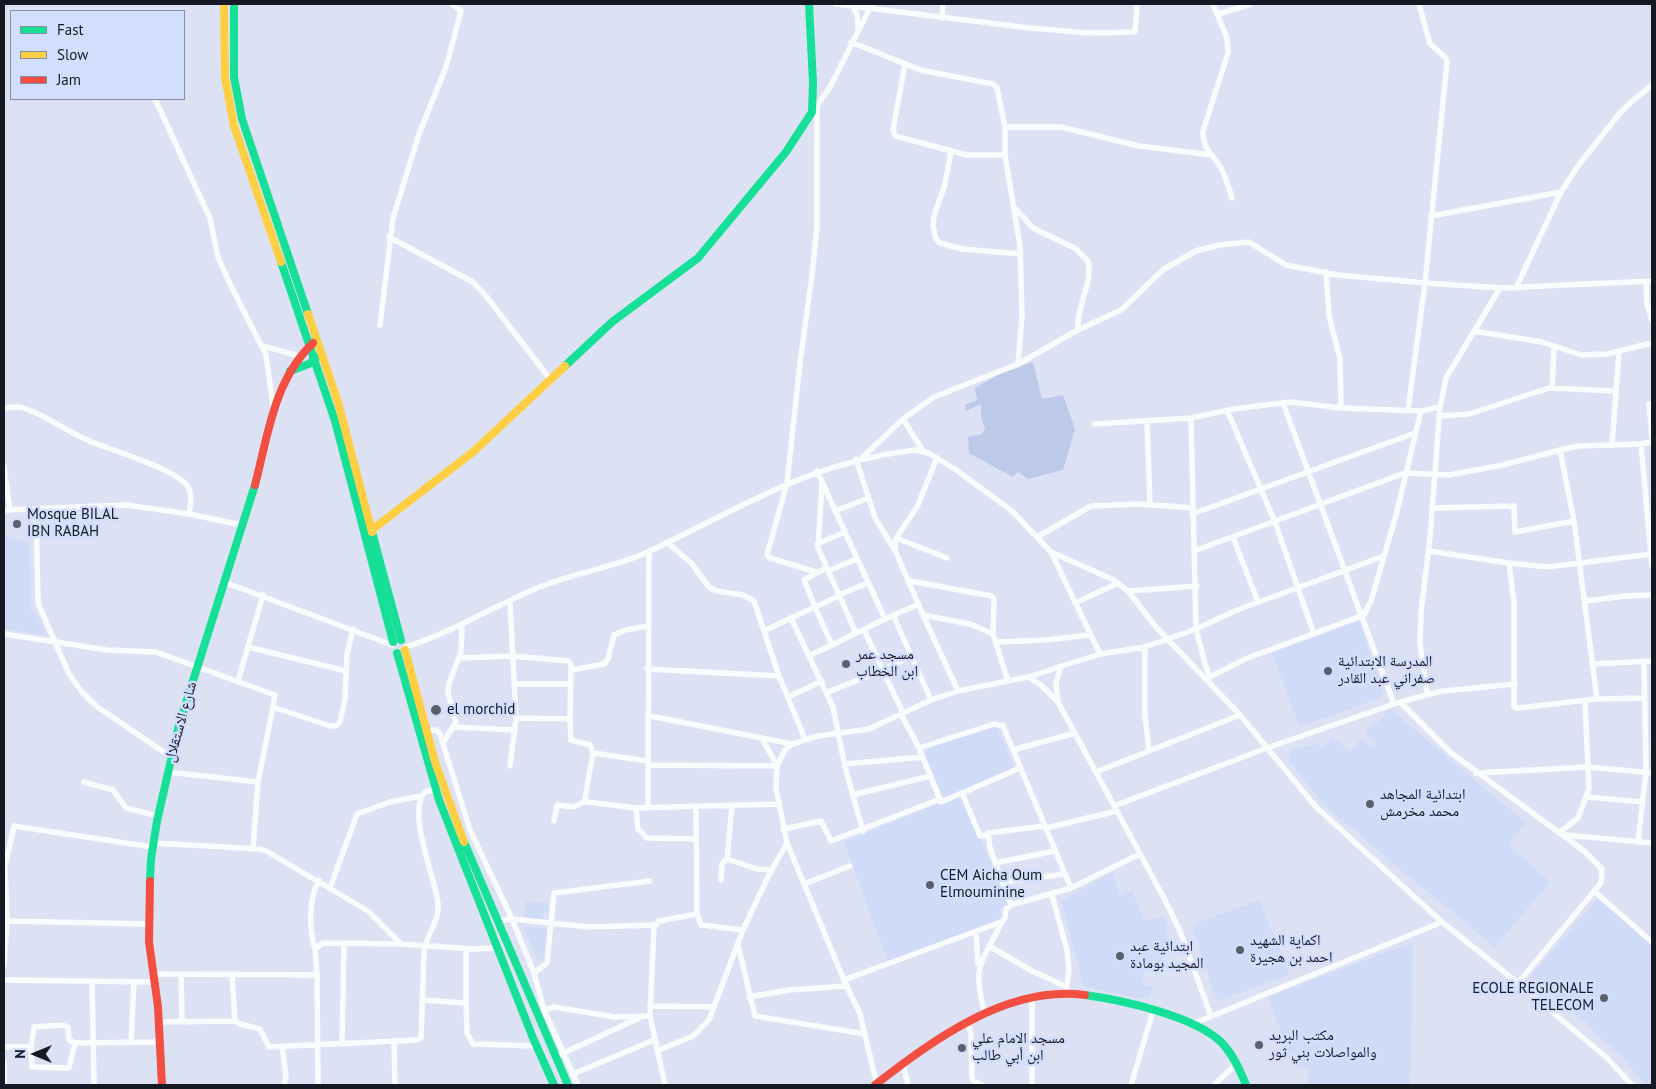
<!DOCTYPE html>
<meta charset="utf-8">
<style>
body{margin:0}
#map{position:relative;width:1656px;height:1089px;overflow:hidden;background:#dce2f3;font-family:"PT Sans",sans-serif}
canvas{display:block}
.frame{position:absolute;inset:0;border:5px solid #151924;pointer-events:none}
.legend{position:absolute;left:10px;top:10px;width:175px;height:90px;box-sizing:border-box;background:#d2defd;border:1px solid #868fa6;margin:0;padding:6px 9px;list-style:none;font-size:15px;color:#151924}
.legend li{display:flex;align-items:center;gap:10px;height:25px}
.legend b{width:25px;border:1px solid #868fa6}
.north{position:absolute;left:10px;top:1029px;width:50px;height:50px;-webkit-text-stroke:4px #d2defd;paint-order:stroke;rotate:270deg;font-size:14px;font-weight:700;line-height:20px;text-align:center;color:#151924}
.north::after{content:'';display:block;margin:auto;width:18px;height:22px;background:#151924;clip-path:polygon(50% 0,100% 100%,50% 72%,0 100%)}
</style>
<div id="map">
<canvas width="1656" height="1089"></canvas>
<div class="frame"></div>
<ul class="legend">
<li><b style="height:6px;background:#16e098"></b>Fast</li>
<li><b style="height:6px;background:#ffcf43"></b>Slow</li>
<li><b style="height:6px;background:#f24e42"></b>Jam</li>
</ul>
<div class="north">N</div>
</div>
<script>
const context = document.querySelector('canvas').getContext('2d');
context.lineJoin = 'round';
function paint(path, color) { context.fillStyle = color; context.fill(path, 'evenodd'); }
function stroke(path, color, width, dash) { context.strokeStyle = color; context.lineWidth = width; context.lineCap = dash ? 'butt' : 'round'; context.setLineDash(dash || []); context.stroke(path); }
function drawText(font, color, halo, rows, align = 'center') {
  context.font = font + ' "PT Sans","Noto Naskh Arabic",sans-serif'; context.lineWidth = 5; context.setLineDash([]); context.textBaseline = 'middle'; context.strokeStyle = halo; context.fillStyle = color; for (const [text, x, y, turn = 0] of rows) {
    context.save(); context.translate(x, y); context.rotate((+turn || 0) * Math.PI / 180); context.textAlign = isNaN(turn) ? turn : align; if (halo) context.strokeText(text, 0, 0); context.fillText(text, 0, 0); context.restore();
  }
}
paint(new Path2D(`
 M4 533V536L15 537V540L29 541 31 611 36 613 47 635 4 629Z
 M1359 621 1384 693 1379 698 1300 727 1272 653Z
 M1388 710 1393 711 1526 823 1508 844 1550 882 1495 947 1361 837 1355 827 1351 828 1324 805 1289 761 1290 751 1315 743 1323 748 1332 737 1350 752 1361 739 1372 747 1375 743 1364 734 1374 721 1385 730 1379 722Z
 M997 726 1015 771 962 794 1008 905 999 909 1003 918 888 962 844 842 954 797 944 799 924 753 929 750V747Z
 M1113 872 1120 895 1132 890 1144 921 1165 916 1168 939 1158 977 1151 969 1143 973 1142 979 1146 987H1153L1148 998 1141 999 1084 987 1061 901Z
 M1598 898 1652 944V1085H1645L1622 1057 1588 1026 1590 1023 1585 1019 1583 1021 1530 977Z
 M1259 900 1290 975 1217 1001 1192 925Z
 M526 901 549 903 548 912H544L543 920 524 918Z
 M524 927 547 928 545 958 538 961Z
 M1413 942 1410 1085H1308L1309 1068 1294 1066 1268 997Z`), '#d0dbf8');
paint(new Path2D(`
 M1033 362 1042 399 1063 395 1075 429 1063 470 1028 479 1018 472 1013 477 969 453 968 437 982 434 985 428 981 417V404L966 411 965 405 977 400 975 388 998 375Z`), '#bdc9e8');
stroke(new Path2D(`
 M836 4 1030 28 1089 33 1135 32 1137 4
 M1213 4 1227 38 1228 53 1203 131C1203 151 1212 152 1221 168 1226 178 1229 188 1232 198
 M852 5 857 14 858 27
 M1218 14 1251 4
 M942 18 943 4
 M851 42 920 70 993 84 997 88 1005 127V155L1020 246 1022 315 1018 364
 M905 64 893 130 895 136 967 155H1005
 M155 99 210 218 218 257 229 282 266 355 273 406
 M816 107 830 87 872 4
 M1005 127H1061L1139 146 1212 155
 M951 152 945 184 934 216 933 226 936 239 940 243 962 249 1021 254
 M1015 208 1033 228 1076 249 1088 261C1093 284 1076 306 1078 330
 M1431 216 1561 192
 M389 237 473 282 486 296 550 379
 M1326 272 1329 316 1340 359 1341 408
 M1646 281 1647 304 1652 321
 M1516 288 1561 192 1578 166 1619 114 1631 102 1652 85
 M380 325 393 218 419 134 446 67 461 11 452 4
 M1474 331 1542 342 1582 355 1607 354 1652 343
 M263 346 299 356
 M1552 388 1554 346
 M1283 403 1394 704
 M1649 404 1652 437
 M4 408 20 407 29 410C49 418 67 431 87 440 107 449 178 469 188 487 193 495 190 505 189 514
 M1227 410 1275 522 1314 634
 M1408 410 1425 283 1447 62 1445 57 1430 44 1419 4
 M1440 416 1469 414 1549 388 1616 391
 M1191 418 1196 629 1205 664 1210 677 1245 659 1364 615 1371 601 1396 515 1421 411
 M903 419 923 451
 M1147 421 1150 505
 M1094 424 1191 418 1233 409 1290 402 1341 408 1421 411 1440 407 1446 378 1500 288
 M1641 444 1652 442
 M1612 445 1619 352
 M863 457 903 419 934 397 1018 364 1078 330 1121 310 1164 269 1196 251 1219 245 1249 242 1286 265 1338 275 1425 283 1500 288 1652 281
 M937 458 917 507 895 540V550L923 615 970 624 993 634
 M856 459 875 518 894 549
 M4 467 10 510
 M822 484 818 548 856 633
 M1433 508 1514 506 1515 532 1574 521
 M4 510 126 505 189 514 242 525
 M36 510 38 603 69 674 82 692 96 706 171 757
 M835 511 869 498
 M1192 514 1415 433
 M1037 537 1091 506 1140 504 1192 508
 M1233 537 1258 602
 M896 538 947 558
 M667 542 692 564 709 587 716 591 743 595 754 601 779 676 805 739
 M817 544 845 532
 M1194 551 1405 473 1449 475 1503 465 1560 450
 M1429 551 1509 563
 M1051 552 1100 654
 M826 568 804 580 815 607 839 596
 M828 571 857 559
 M816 572 770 558 767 555 787 483 800 363 812 275 817 227V105
 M910 581 992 596 994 599 993 634 1008 681
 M224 582 392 645
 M1128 591 1197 586
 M839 595 868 583
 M1585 601 1626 596 1652 595
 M510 602 516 718 570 719 571 740 590 745 593 753 585 798 587 802 636 808 778 804
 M1075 603 1118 583
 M893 615 931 700
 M923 615 958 691
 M791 618 815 607 832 645
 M885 619 919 604
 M864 630 903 713
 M764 631 791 618 833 707 845 767 863 831
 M4 634 107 650 156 652 275 695 273 707 330 726H336L340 722 345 699 347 654 353 629
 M996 642 1046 640 1090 635
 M248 647 346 671
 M406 647C452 632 493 607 537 588 573 573 612 568 648 552 741 508 809 462 915 450L928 453 955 469 1012 511 1051 552 1114 580 1128 591 1155 626 1240 715 1316 807 1442 922 1518 983 1607 1058 1632 1085
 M1145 647V716L1149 751
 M809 656 885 619 817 471
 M459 658 512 656 569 661 571 664 570 719
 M1593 664 1652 661
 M647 669 779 676
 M571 670 604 664 608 659 614 635 626 630 648 626
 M1028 677 1041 685 1058 702 1165 900 1180 931 1211 1016
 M238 681 263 595
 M514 684H571
 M828 692 883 670 911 656
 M1427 694 1420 644 1421 612 1430 537 1440 407
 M788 697 822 681
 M1645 698 1597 699 1574 521 1560 450 1579 446 1641 444 1652 565
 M1597 699 1518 708 1514 707V602L1509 563 1548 567 1652 554
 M1058 700 1056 683 1061 666
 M1400 702 1442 691 1515 684
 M650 716 792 744
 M455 727 515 730
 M426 731 436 730 440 734 470 830 512 919 534 973 544 1010 578 1085
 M443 743 456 722 448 693 449 683 461 652 462 625
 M919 748 994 724 1003 726 1071 888
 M1013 750 1075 733
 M593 753 648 761
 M845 764 922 757
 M648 765 777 766 762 738
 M510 766 516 718
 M167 772 258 782
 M1096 772 1240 715
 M1476 773 1589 767 1652 773
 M84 782 113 790 126 808 158 816
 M962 793 1020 768
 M852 795 931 776
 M939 797 941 802 962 793 980 836 987 835
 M1587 797 1643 802
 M732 805 727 859 757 869 772 870
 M1114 806 1267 748 1400 702 1450 752 1584 851 1602 869 1601 883 1518 983
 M696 807 697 914
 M636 808 638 829 647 838 696 839
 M648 808 649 551
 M554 821 557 805 573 807 586 801
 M1046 828 1117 811
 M783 829 821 821 831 841 938 800 939 797 919 748 901 714
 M1560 832 1578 818 1589 789 1585 701
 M1565 835 1652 843
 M1638 842 1646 772 1644 661
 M152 843 260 849 268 852 368 911 401 944
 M253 849 258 782 273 707
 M995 863 1055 851
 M721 880 722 864 727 859
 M1003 882 1065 874
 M804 884 850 866
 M330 888 357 814 390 802 421 796
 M1594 891 1652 942
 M1052 895 1067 950 1069 969 1066 994
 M1011 905 990 848 988 833 1045 826
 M7 921 148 924
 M496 921 512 919 589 927 654 925 650 1016 665 1085
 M654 927 659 921 697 914 701 925 743 930
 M976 932 978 964
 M738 945 755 1016 865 1034
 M989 946 1032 971 1067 987
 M315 949C309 927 308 901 319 880
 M466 949V1003
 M4 965 7 921 5 866 14 826 152 847
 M534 973 547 963 554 893 650 881
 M153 974 317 975 315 949 323 943 401 944 475 949 497 948
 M181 974 182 1021
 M232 974 235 1021 240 1024 260 1029 269 1047 417 1040 421 1038 424 952C427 930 442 922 437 897 433 874 407 810 425 792L436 789
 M317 975 318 1085
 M4 980 155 982
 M844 980 1001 922 1005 918 1006 909 1011 905 1071 888 1140 854
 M92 981 94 1085
 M749 997 789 990 846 986
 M422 1000 466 1003 467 1033 473 1044 537 1046
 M650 1006 714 1007
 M544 1010 554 1007 615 1017 650 1016
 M985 1015C972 964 980 966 1002 922
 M159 1022 235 1021
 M968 1023 971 1035 972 1080 982 1085
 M1195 1023 1442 922
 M394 1041 395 1085
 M131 1042 134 982
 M342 1043 344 943
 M282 1046 286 1076 284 1085
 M4 1047H31L34 1027 62 1025 68 1027 69 1040 75 1043 160 1042
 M31 1047 32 1067 69 1068 75 1043
 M657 1051 693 1036 709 1020 743 930 768 877 787 843
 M555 1057 639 1018
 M4 1062V1085
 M903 1063 908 1085
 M573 1074 654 1040
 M877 1085 860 1014 844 980 787 843 776 788 777 766 785 750 792 744 818 736 869 729 931 700 958 691 1028 677 1100 654 1145 647 1196 629 1237 610 1384 556
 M1032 1085V999
 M1131 1085 1153 1011
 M1214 1085 1237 1063`), '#fafbfd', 5.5);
stroke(new Path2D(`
 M234 4V77L242 119 308 314
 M281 262 335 421 393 642
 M565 366 612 322 698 258 786 152 812 112 813 83 809 4
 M290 371 309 364 317 357
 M372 532 401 640
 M397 653 439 800 533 1038 554 1085
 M464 842 568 1085
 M150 881 151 859 157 821 179 725 255 485
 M1085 995C1122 1000 1194 1016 1221 1042 1233 1054 1240 1070 1246 1085`), '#16e098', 8);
stroke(new Path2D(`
 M224 4 225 77 234 126 281 262
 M308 314 338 402 372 532
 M373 529 473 452 565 366
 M405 650 435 762 464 842`), '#ffcf43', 8);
stroke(new Path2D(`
 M255 485C268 435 274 380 313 343
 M150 881 149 942 158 1007 162 1085
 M875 1085C933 1040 1007 985 1085 995`), '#f24e42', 8);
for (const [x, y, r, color] of [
 [17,524,5,"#5b5f6c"],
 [846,664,5,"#5b5f6c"],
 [1328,671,5,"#5b5f6c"],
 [436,710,6,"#5b5f6c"],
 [1370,804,5,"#5b5f6c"],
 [930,885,5,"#5b5f6c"],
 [1240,950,5,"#5b5f6c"],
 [1120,956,5,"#5b5f6c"],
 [1604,998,5,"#5b5f6c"],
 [1259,1045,5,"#5b5f6c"],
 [962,1048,5,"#5b5f6c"]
]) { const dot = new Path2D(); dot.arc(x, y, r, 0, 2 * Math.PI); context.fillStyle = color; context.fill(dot); stroke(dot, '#d2defd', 2); }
drawText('15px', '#151924', '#d2defd', [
 ["Mosque BILAL",27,515],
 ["IBN RABAH",27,532],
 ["مسجد عمر",856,655],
 ["ابن الخطاب",856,672],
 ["المدرسة الابتدائية",1338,662],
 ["صفراني عبد القادر",1338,679],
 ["el morchid",447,710],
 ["ابتدائية المجاهد",1380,795],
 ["محمد مخرمش",1380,812],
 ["CEM Aicha Oum",940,876],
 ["Elmouminine",940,893],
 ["اكماية الشهيد",1250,941],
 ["احمد بن هجيرة",1250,958],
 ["ابتدائية عبد",1130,947],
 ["المجيد بومادة",1130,964],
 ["ECOLE REGIONALE",1594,989,"right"],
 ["TELECOM",1594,1006,"right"],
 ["مكتب البريد",1269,1036],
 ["والمواصلات بني ثور",1269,1053],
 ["مسجد الامام علي",972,1039],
 ["ابن أبي طالب",972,1056]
], 'left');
drawText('15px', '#151924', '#d2defd', [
 ["شارع الاستقلال",181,722,-74]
]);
</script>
